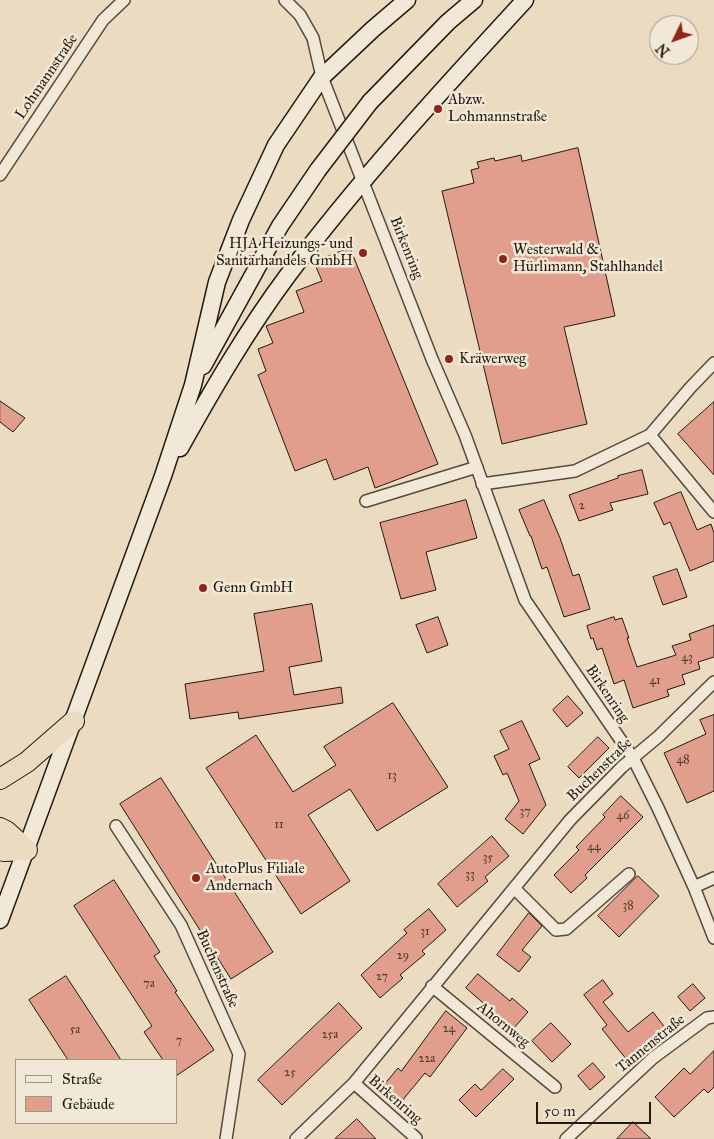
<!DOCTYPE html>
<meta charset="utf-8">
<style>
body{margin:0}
#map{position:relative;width:714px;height:1139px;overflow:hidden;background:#ebdcc1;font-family:"IM FELL Great Primer",serif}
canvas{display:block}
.legend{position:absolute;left:15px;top:1059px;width:162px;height:65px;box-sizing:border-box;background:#f2e8d7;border:1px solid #9f9687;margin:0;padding:6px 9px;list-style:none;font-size:15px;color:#231a0e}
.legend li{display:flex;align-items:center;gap:10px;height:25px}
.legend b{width:25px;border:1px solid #9f9687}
.north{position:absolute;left:649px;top:15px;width:50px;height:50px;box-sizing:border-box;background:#f2e8d7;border:1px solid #9f9687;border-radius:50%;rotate:228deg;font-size:14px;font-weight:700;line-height:20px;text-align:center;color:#231a0e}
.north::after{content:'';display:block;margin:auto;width:18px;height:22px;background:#8f2418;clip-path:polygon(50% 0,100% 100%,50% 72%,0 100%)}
.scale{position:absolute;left:536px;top:1102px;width:115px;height:22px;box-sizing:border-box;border:2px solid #231a0e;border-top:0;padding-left:6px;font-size:15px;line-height:18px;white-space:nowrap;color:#231a0e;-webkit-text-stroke:4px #f2e8d7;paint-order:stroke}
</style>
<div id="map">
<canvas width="714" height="1139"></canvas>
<ul class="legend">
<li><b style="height:6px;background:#f2e8d7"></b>Straße</li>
<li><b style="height:14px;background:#e19e8d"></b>Gebäude</li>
</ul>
<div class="north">N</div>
<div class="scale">50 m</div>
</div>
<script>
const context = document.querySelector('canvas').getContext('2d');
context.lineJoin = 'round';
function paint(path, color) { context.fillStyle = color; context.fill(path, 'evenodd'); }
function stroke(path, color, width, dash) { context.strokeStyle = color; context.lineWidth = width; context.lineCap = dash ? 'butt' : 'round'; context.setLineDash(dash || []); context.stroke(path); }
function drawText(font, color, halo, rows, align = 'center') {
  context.font = font + ' "IM FELL Great Primer",serif'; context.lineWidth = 5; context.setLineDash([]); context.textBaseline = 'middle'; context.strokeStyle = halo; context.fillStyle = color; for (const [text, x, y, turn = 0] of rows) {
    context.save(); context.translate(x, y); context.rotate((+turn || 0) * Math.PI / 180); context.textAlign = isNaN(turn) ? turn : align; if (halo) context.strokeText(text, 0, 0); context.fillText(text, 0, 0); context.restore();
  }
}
const building = new Path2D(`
 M578 148 615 316 564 327 587 424 502 444 442 191 474 183 471 170 479 168 477 162 494 158 495 161 521 155 522 161Z
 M350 248 438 464 375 488 368 467 334 480 326 459 295 471 258 375 266 371 258 349 273 343 266 326 304 312 296 291 322 281 314 262Z
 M0 401 25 418 13 432 0 422Z
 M714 402V475L678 434Z
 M642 470 648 494 610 503 613 510 579 521 569 495 618 478V476Z
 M681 492 697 530 711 524 714 533V561L690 571 670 522 664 525 654 503Z
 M466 500 477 538 426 552 436 590 401 599 380 523Z
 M544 500 560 538 573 576 579 574 590 609 564 617 547 567 542 569 531 536H530L519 510Z
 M677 569 687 597 663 605 653 577Z
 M312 604 322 661 289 667 294 695 341 687 343 703 239 719 238 712 190 719 185 684 264 671 254 614Z
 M438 617 448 645 427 653 416 625Z
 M614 617 615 620 622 618 629 638H627L637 667 676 655 672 646 691 640 689 634 714 625V657L698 662 700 669 682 675 685 684 667 690 669 696 633 708 624 680 614 684 602 648 597 650 593 638 591 639 587 626Z
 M568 696 583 713 567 727 553 710Z
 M393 703 448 787 377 831 350 789 308 815 350 881 301 914 206 768 256 735 293 792 336 765 324 747Z
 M714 715V791L687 803 664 753 706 734 700 720Z
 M522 721 540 759 529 764 546 805 523 834 505 819 519 801 507 773 503 775 494 756 509 749 500 731Z
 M598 737 609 748 579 778 568 767Z
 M161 778 273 952 231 979 120 804Z
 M621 796 643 817 585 875 587 878 571 893 554 875 579 850 576 847 605 817 603 815Z
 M492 836 509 856 485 877 488 881 457 907 438 884Z
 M638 876 659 896 619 937 598 916Z
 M114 880 160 952 154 956 177 991 175 992 214 1050 176 1076V1060H163L144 1032 152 1026 74 906Z
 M429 909 446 930 422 951 425 954 400 975 403 978 380 998 361 975 407 933 404 930Z
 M529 913 542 926 522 950 531 957 519 972 497 955Z
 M478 974 510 1001 512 998 528 1012 513 1029 466 988Z
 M66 976 121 1060H68L29 1000Z
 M603 980 613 994 603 1002 628 1032 653 1012 666 1029 627 1060 602 1029 607 1025 584 995Z
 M693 984 705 998 690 1011 678 997Z
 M339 1003 362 1028 282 1105 258 1080Z
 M446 1011 467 1028 430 1077 425 1073 401 1102 383 1086 398 1068 401 1071Z
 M551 1023 571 1044 552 1062 532 1041Z
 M714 1051V1087L708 1093 704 1089 674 1117 655 1097 684 1068 690 1074Z
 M593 1063 605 1077 590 1090 578 1076Z
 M503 1069 514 1079 476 1117 459 1100 475 1084 481 1090Z
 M357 1119 376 1139H335Z
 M633 1122 651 1139H617Z`);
paint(building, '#e19e8d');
stroke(building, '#231a0e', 1);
const minor = new Path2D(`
 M285 0 300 15 313 38 322 77 432 359 465 435 525 600 633 758 658 808 694 887 714 938
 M0 175 103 20 124 0
 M650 435 714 512
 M482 484 575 471 650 435 690 388 714 363
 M366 501 477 467
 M116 826 181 925 239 1054 226 1139
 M694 887 714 878
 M514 888 556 930 566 929 629 874
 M432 986 555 1087
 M354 1083 416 1138
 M296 1139 354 1083 570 820 622 767 659 736 714 682
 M566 1139 653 1058 707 1018 714 1017`);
const secondary = new Path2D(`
 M370 102 448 22 474 0
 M203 366 280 226 318 170
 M180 448C213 389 247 330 288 275 361 178 443 89 525 0
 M0 920 163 476 193 385 217 282 241 220 276 145 322 77 373 29 407 0`);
const trunk = new Path2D(`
 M0 779 27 762 74 721
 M0 828 6 831 27 850
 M0 849 4 851 27 850`);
stroke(minor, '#554a3b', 14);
stroke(secondary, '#231a0e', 19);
stroke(trunk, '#231a0e', 22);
stroke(minor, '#f2e8d7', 11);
stroke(secondary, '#f2e8d7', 16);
stroke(trunk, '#ebdcc1', 20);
const secondaryBridge = new Path2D(`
 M318 170 370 102`);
stroke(secondaryBridge, '#231a0e', 19, []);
stroke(secondaryBridge, '#f2e8d7', 16);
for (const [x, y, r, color] of [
 [438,109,5,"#8f2418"],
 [363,253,5,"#8f2418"],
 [503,259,5,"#8f2418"],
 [449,359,5,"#8f2418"],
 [203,588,5,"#8f2418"],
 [196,878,5,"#8f2418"]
]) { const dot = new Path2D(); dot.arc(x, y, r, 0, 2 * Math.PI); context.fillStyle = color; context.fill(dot); stroke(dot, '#f2e8d7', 2); }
drawText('12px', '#523b2e', null, [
 ["2",582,506],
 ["43",687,658],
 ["41",655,681],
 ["48",683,760],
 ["13",392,776],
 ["37",525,812],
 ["46",623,816],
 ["11",279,825],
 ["44",594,847],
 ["35",488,858],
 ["33",470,875],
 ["38",628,906],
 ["31",425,932],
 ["29",403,956],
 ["27",382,977],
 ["7a",149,984],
 ["24",449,1029],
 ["5a",75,1030],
 ["25a",330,1035],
 ["7",179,1041],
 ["22a",427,1059],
 ["25",290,1073]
]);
drawText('15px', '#231a0e', '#f2e8d7', [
 ["Lohmannstraße",47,77,-56],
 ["Birkenring",406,248,68],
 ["Birkenring",607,694,56],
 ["Buchenstraße",600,770,-44],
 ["Buchenstraße",217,969,66],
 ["Ahornweg",503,1025,39],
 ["Tannenstraße",651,1044,-39],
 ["Birkenring",395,1100,41]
]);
drawText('15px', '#231a0e', '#f2e8d7', [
 ["Abzw.",448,100],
 ["Lohmannstraße",448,117],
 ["HJA Heizungs- und",353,244,"right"],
 ["Sanitärhandels GmbH",353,261,"right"],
 ["Westerwald &",513,250],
 ["Hürlimann, Stahlhandel",513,267],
 ["Kräwerweg",459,359],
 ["Genn GmbH",213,588],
 ["AutoPlus Filiale",206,869],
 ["Andernach",206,886]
], 'left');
</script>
